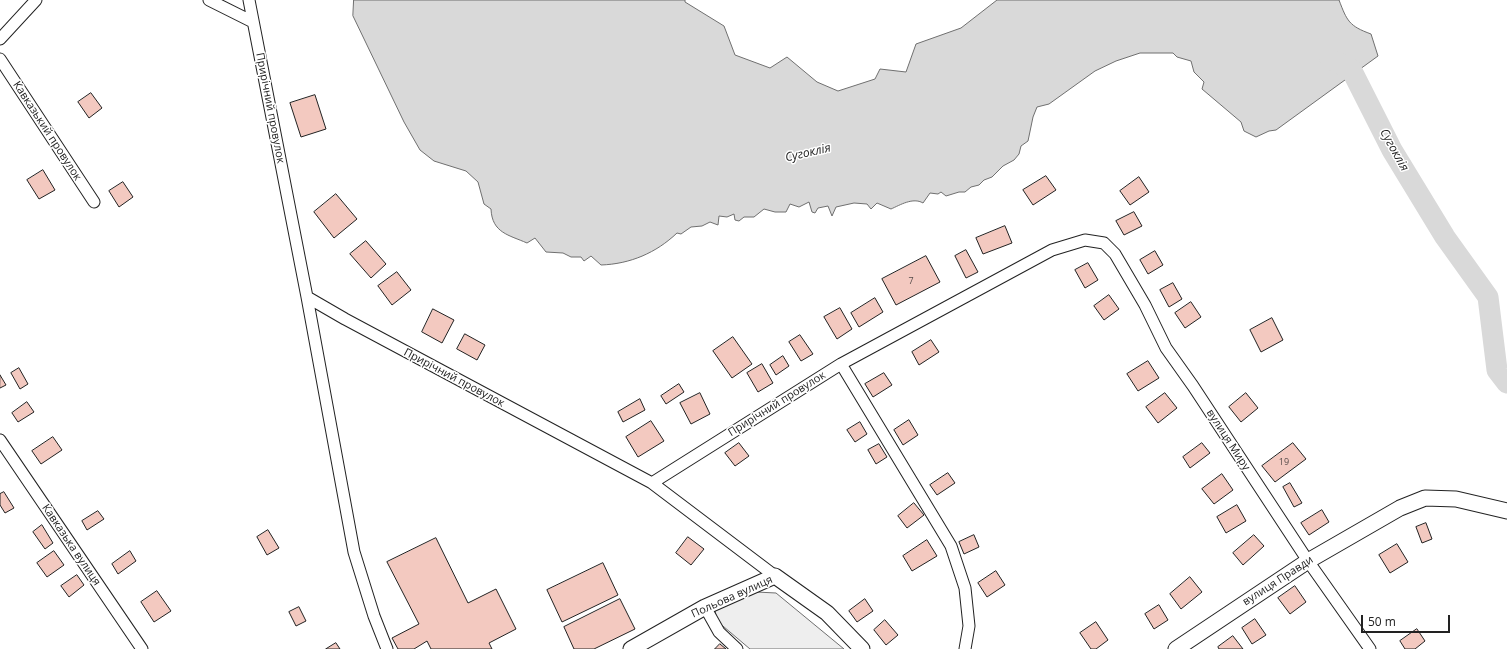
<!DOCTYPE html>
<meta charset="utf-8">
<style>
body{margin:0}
#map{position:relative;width:1507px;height:649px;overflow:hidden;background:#fff;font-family:"Open Sans",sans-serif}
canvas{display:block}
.scale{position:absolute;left:1361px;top:615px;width:89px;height:18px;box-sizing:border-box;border:2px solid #222;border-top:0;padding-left:5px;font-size:12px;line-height:14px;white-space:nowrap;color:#222;-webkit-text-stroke:3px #fff;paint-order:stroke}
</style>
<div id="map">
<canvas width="1507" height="649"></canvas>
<div class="scale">50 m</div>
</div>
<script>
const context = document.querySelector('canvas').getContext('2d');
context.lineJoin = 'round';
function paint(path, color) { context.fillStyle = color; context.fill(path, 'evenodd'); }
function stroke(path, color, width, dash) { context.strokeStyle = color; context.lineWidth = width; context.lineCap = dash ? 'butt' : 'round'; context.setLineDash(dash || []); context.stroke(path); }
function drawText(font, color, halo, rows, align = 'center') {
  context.font = font + ' "Open Sans",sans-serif'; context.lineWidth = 3; context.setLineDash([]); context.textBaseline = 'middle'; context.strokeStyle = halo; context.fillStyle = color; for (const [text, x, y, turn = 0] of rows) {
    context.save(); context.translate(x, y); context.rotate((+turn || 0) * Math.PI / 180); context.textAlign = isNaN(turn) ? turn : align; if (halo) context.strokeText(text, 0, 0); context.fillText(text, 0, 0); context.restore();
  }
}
const green = new Path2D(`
 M756 592 776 593 844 649H750L717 621 715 610Z`);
paint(green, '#eee');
stroke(green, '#6f6f6f', 1);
const water = new Path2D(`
 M354 0H685V2L724 26 735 55 770 68 787 57 817 82 838 91 875 79 880 69 906 72 916 44 961 28 997 0H1339C1347 21 1349 26 1371 34L1378 56 1276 130 1269 131 1256 137 1244 131 1241 122 1202 89 1204 82 1194 72 1191 61 1177 57 1173 53H1140L1116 61 1095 71 1049 104 1037 107 1033 117 1028 141 1021 146 1019 154 1014 160 1003 166 992 177 984 180 979 185 971 187 965 192H959L946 196 941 192 938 194 930 193 923 203C913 197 900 205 891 209L877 203 871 209 867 204 854 203 836 207 832 216 828 206 818 208 815 213 812 212 809 202 799 207 790 204 786 212H775L764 209 754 217H744L739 221 735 220 734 214 727 217 719 216 718 225 710 222 702 226 691 227 681 234 677 233C656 253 630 264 601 265L591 256 584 261 581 257H571L563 253 546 252 535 238 527 243C509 235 492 233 491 209L484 204 478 182 466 171 434 161 420 150 404 122 353 16Z`);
paint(water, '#d9d9d9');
stroke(water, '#6f6f6f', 1);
stroke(new Path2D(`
 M1330 59 1351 69 1392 150 1445 237 1488 297 1497 370 1507 383`), '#d9d9d9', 21);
const building = new Path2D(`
 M91 93 102 108 89 118 78 102Z
 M315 95 326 129 301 137 290 103Z
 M43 170 55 190 39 199 27 180Z
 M1046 176 1056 190 1033 205 1023 190Z
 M1139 177 1149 192 1130 205 1120 191Z
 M123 182 133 197 119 207 109 191Z
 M336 194 357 219 334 238 314 212Z
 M1134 212 1142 226 1124 235 1116 221Z
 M1005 226 1012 243 983 254 976 238Z
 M366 241 386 264 371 278 350 254Z
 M966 250 978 272 966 278 955 256Z
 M1155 251 1163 265 1148 274 1140 260Z
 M926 256 940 282 896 305 882 279Z
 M1088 263 1098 280 1085 288 1075 270Z
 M397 272 411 290 392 305 378 286Z
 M1173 283 1182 299 1169 307 1160 290Z
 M1109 295 1119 309 1104 320 1094 306Z
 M875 298 883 312 859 327 851 313Z
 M1191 302 1201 317 1185 328 1175 313Z
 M840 308 852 329 837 339 824 317Z
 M433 309 454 320 442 343 422 332Z
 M1272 318 1283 340 1261 352 1250 330Z
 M465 334 485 345 477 360 457 349Z
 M800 335 813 354 801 361 789 342Z
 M733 337 752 364 732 378 713 351Z
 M931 340 939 352 919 365 912 352Z
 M783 356 789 366 776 375 770 365Z
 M1148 361 1159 378 1138 391 1127 374Z
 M762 364 773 383 758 392 747 373Z
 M19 368 28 384 20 389 11 373Z
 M884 373 892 385 873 397 865 384Z
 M0 375 6 385 0 388Z
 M679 384 684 392 666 404 661 396Z
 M700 393 710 414 691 424 680 403Z
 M1165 393 1177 408 1158 423 1146 407Z
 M1246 393 1258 408 1241 422 1229 407Z
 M640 399 645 410 623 422 618 412Z
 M27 402 34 412 18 422 12 413Z
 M909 420 918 435 903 445 894 430Z
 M651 421 664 441 638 457 626 437Z
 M860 422 867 434 855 442 847 430Z
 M53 437 62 450 41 464 32 451Z
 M739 443 749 456 735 466 725 453Z
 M1202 443 1210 453 1190 468 1183 457Z
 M1293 443 1306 459 1275 482 1262 466Z
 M879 444 887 457 876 464 868 450Z
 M948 473 955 483 937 495 930 485Z
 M1222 474 1233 490 1214 504 1202 489Z
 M1290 483 1302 503 1294 507 1283 487Z
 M4 492 14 508 5 513 0 505V494Z
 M914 503 924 515 907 528 898 516Z
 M1237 505 1246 521 1226 533 1217 517Z
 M1322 510 1329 522 1309 535 1301 523Z
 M98 511 104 519 87 530 82 521Z
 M1426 523 1432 539 1422 543 1416 527Z
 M42 525 53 543 45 549 33 532Z
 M268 530 279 548 267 555 257 537Z
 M974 535 979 547 964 554 959 542Z
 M1254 535 1264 546 1243 565 1233 553Z
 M688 537 704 549 691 565 676 553Z
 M436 538 468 603 496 589 516 629 489 643 492 649H431L427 641 414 649H398L392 638 419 624 387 562Z
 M927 540 937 556 912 571 903 556Z
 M1397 544 1408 562 1390 573 1379 555Z
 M54 551 64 565 47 577 37 563Z
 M130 551 136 561 118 574 112 564Z
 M603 563 618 595 562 622 547 590Z
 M996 571 1005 585 987 597 978 583Z
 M77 575 84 585 69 597 61 586Z
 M1190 577 1202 592 1181 609 1170 594Z
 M1295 586 1306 602 1290 614 1278 598Z
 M157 591 171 611 154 622 141 602Z
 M620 599 635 629 594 649H574L564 627Z
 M865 599 873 611 857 622 849 611Z
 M1159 605 1168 620 1154 629 1145 614Z
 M299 607 306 621 296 626 289 612Z
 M1255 619 1266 635 1252 644 1242 628Z
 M885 620 898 635 886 645 874 630Z
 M1096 622 1108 640 1096 649H1091L1080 633Z
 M1417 629 1425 641 1415 649H1405L1400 641Z
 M1233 636 1243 649H1219L1218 647Z
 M336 643 340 649H326Z
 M720 644 726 649H715Z`);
paint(building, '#f3c9c0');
stroke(building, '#222', 1);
const street = new Path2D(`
 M209 0 253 22
 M249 0 307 297 354 552 374 616 387 649
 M0 39 36 0
 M0 59 94 202
 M307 297 345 319 652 483 841 364 951 546 965 588 969 626 965 649
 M841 364 1052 250 1085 240 1104 243 1115 254 1145 305 1166 348 1193 386 1308 561 1370 649
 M0 440 142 649
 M652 483 775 576
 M705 607 719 632 737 649`);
const secondary = new Path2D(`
 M631 649 705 607 775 576 827 613 862 649
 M1176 649 1308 561 1400 508 1425 498 1456 499 1507 511`);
stroke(street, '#222', 13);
stroke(secondary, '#222', 17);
stroke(street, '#fff', 11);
stroke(secondary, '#fff', 15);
drawText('9px', '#564c4a', null, [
 ["7",911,281],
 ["19",1284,462]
]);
drawText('11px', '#222', '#fff', [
 ["Прирічний провулок",270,108,79],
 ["Кавказький провулок",47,131,57],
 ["Прирічний провулок",454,378,28],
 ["Прирічний провулок",777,404,-32],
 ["вулиця Миру",1228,440,57],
 ["Кавказька вулиця",71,545,56],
 ["вулиця Правди",1278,581,-33],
 ["Польова вулиця",732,597,-24]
]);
drawText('italic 12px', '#222', '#fff', [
 ["Сугоклія",1394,150,61],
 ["Сугоклія",808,153,-13]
]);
</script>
